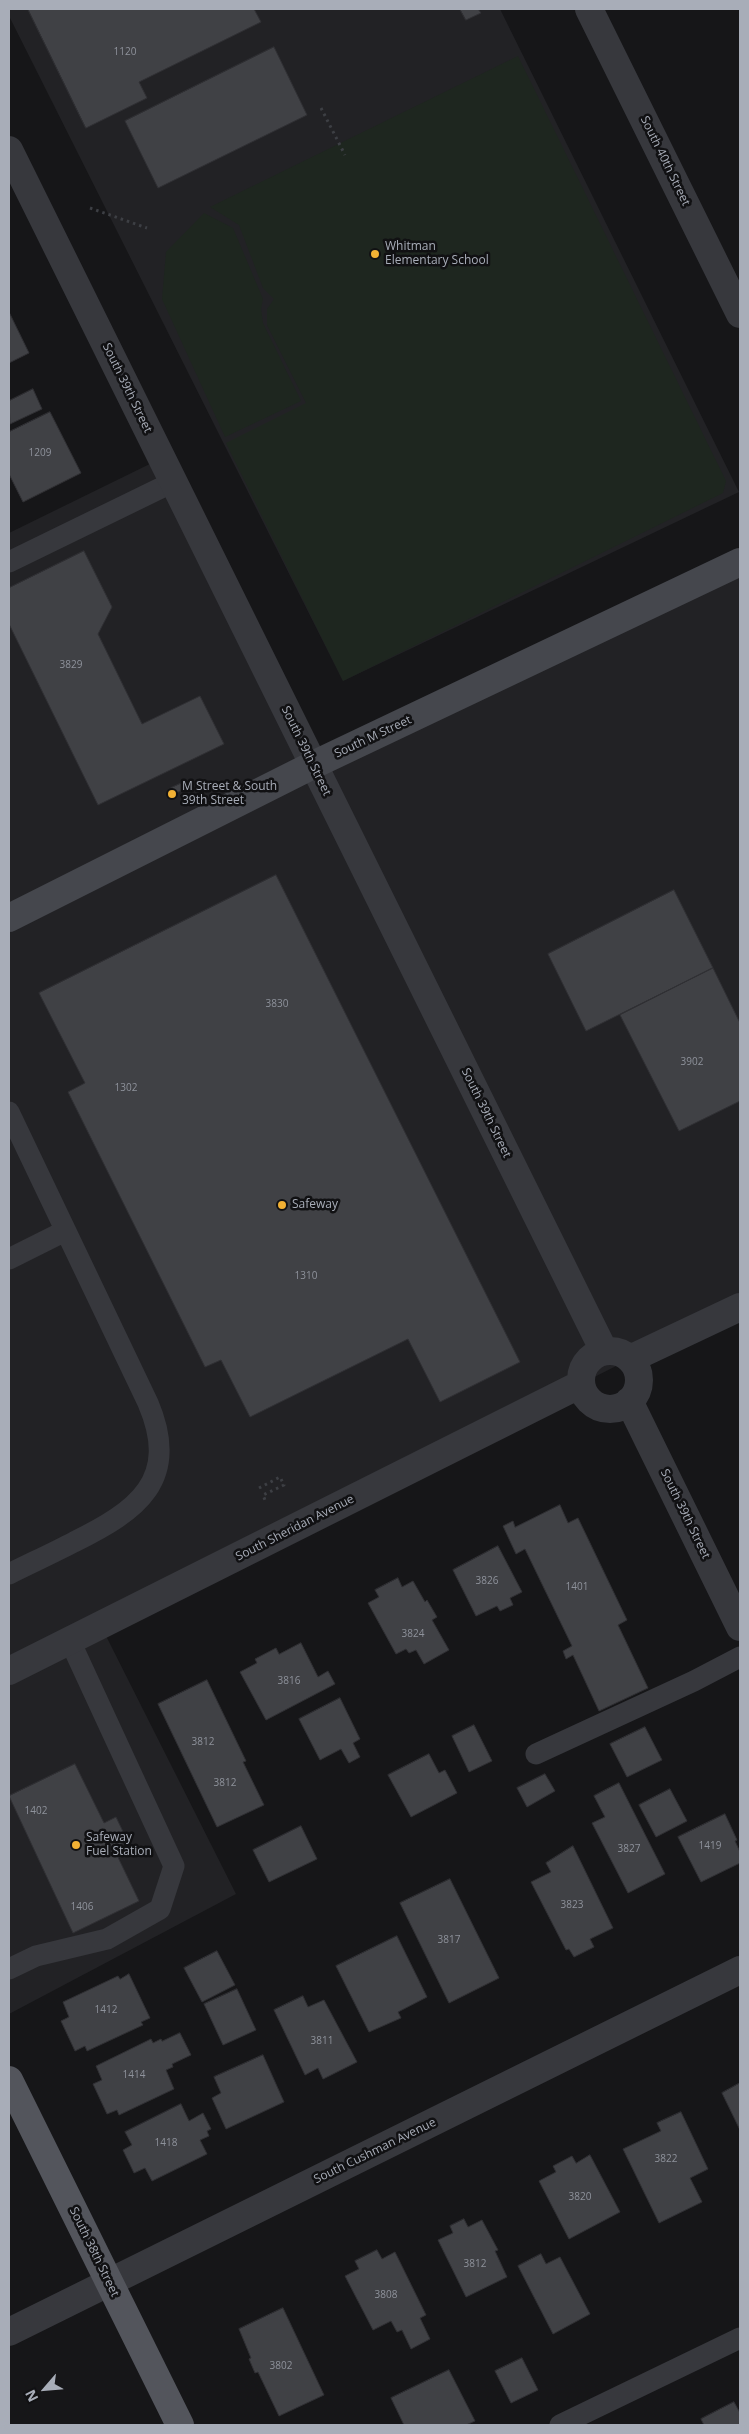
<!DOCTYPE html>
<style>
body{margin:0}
#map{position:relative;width:749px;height:2434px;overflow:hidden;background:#161618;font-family:"Open Sans",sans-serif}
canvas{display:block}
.frame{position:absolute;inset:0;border:10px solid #a8adb8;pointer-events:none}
.north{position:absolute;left:20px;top:2364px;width:50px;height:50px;-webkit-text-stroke:4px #111113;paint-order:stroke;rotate:243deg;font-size:14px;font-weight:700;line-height:20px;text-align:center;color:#a8adb8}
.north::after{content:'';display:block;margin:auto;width:18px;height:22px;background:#a8adb8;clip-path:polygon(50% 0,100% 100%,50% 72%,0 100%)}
</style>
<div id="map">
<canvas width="749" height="2434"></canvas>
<div class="frame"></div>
<div class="north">N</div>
</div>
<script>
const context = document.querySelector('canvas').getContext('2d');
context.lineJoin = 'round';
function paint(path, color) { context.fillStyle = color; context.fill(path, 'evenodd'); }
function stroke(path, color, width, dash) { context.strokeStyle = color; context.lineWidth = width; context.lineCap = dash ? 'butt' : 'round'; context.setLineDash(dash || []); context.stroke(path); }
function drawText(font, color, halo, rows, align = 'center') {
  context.font = font + ' "Open Sans",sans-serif'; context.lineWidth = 5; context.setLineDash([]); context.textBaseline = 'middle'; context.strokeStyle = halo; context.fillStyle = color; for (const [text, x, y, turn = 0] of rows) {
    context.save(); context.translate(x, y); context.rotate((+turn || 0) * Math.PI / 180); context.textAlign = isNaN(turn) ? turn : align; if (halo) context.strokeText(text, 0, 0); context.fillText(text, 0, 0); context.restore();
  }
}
paint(new Path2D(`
 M9 9H500L739 492 343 681 9 16Z
 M162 458 313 765 740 562V1307L630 1359 101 1626 236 1894 9 2014V533Z`), '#222225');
paint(new Path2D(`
 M518 56 726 481 723 493 343 681 226 443 306 403 267 325V309L274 299 263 288 239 225 210 207Z
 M204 213 233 228 263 299 261 309 263 323 301 401 225 437 162 299 166 252Z`), '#1e261f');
const building = new Path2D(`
 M28 9H254L261 22 139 82 147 98 86 128Z
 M460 9H478L481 13 466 20Z
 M274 47 307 115 158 188 125 121Z
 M9 312 29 353 9 363Z
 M33 389 42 409 10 424 9 401Z
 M50 412 81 473 23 502 9 474V432Z
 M84 551 112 607 98 634 142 724 200 696 224 744 98 805 9 624V588Z
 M184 782 187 788 174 794 171 788Z
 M276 875 520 1362 440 1402 408 1339 250 1417 221 1360 205 1367 68 1092 85 1083 39 993Z
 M674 890 713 968 586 1031 548 954Z
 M713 968 740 1023V1101L679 1131 620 1015Z
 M560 1505 568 1523 578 1518 627 1620 618 1625 648 1688 599 1711 573 1655 566 1659 563 1651 572 1646 525 1549 516 1554 503 1526 513 1521 515 1527Z
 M498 1546 522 1592 510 1598 513 1605 500 1611 497 1606 476 1616 453 1570Z
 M398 1578 402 1587 413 1581 425 1602 427 1600 437 1617 432 1620 449 1650 424 1664 416 1650 409 1653 406 1649 396 1654 368 1603 379 1597 375 1590Z
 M301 1643 318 1677 328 1671 335 1684 266 1720 240 1672 257 1663 255 1659 276 1648 279 1654Z
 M207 1680 246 1761 243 1762 264 1805 217 1827 158 1704Z
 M340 1698 360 1739 353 1743 360 1757 349 1763 341 1749 320 1760 299 1719Z
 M474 1725 492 1761 469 1772 452 1736Z
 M645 1727 662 1760 627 1777 610 1744Z
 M429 1754 439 1773 445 1770 457 1793 411 1817 388 1775Z
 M75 1764 104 1823 116 1817 128 1842 114 1849 139 1901 73 1933 9 1796Z
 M545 1774 555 1791 527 1807 517 1788Z
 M619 1783 665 1874 628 1893 592 1823 605 1817 594 1796Z
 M670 1789 687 1821 656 1837 639 1805Z
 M725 1814 737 1840 735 1841 740 1852V1863L701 1882 678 1837Z
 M301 1826 317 1859 269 1882 253 1850Z
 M573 1846 613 1928 590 1939 594 1947 574 1957 569 1949 566 1950 531 1882 551 1872 546 1863Z
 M450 1879 499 1978 449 2003 400 1903Z
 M397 1936 427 1997 398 2012 401 2018 369 2032 336 1966Z
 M217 1951 235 1985 202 2002 184 1968Z
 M129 1974 150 2018 141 2022 143 2025 87 2051 85 2046 75 2051 61 2021 69 2017 63 2002 118 1976 120 1979Z
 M237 1989 256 2030 223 2045 204 2004Z
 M303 1996 308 2007 324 2000 357 2062 323 2079 318 2068 305 2075 274 2010Z
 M180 2033 191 2055 172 2064 173 2067 166 2070 174 2089 119 2115 117 2110 107 2114 93 2084 102 2080 96 2066 151 2039 153 2043 161 2039 162 2041Z
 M263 2055 284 2102 226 2129 212 2098 221 2093 214 2077Z
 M740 2083V2130L722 2093Z
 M181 2104 189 2121 203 2113 211 2129 207 2131 209 2136 200 2140 207 2154 152 2181 145 2168 134 2173 123 2150 132 2145 125 2132Z
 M681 2112 708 2169 690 2178 702 2202 659 2223 623 2149 661 2131 657 2123Z
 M590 2155 620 2212 569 2239 539 2181 556 2172 553 2166 572 2156 576 2163Z
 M464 2219 468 2227 482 2220 498 2250 495 2251 507 2277 466 2297 438 2240 453 2233 450 2226Z
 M377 2250 382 2259 395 2252 426 2315 420 2318 430 2339 411 2349 402 2330 397 2332 391 2321 373 2330 345 2276 359 2269 355 2261Z
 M541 2254 546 2264 560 2257 590 2314 553 2334 518 2266Z
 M283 2308 324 2395 279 2416 258 2372 255 2373 249 2359 251 2358 239 2329Z
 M522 2358 538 2390 511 2403 495 2371Z
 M449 2370 475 2421 466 2425H404L391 2398Z
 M734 2402 740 2413V2425H704L701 2419Z`);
paint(building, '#404145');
stroke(building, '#303034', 1);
stroke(new Path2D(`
 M321 108 345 155
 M90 208 147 228
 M259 1488 280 1477 284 1485 263 1495 265 1500`), '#3d3f44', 3, [2.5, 4]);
stroke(new Path2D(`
 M9 562 173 482
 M9 1112 148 1403C181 1480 137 1511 74 1542 53 1553 31 1563 9 1574
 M9 1259 65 1231
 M536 1754 694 1681 740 1657
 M9 1969 36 1956 107 1939 160 1909 174 1866 70 1641
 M560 2425 740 2338`), '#37383d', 21);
stroke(new Path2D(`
 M589 9 740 314
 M9 150 604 1351
 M581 1380a29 29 0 1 1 58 0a29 29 0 1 1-58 0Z
 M630 1359 740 1307
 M629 1401 740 1627
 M9 1671 581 1384
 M9 2332 740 1970`), '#37383d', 28);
stroke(new Path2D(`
 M9 918 313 765 740 562`), '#45474d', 28);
stroke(new Path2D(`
 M9 2080 180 2425`), '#53555c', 28);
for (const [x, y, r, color] of [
 [375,254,5,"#f2b134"],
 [172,794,5,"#f2b134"],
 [282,1205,5,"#f2b134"],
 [76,1845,5,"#f2b134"]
]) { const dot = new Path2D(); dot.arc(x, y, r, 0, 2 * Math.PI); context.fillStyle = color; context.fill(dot); stroke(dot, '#111113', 2); }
drawText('10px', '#8e929b', null, [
 ["1120",125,52],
 ["1209",40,453],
 ["3829",71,665],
 ["3830",277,1004],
 ["3902",692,1062],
 ["1302",126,1088],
 ["1310",306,1276],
 ["3826",487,1581],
 ["1401",577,1587],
 ["3824",413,1634],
 ["3816",289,1681],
 ["3812",203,1742],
 ["3812",225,1783],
 ["1402",36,1811],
 ["1419",710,1846],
 ["3827",629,1849],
 ["3823",572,1905],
 ["1406",82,1907],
 ["3817",449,1940],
 ["1412",106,2010],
 ["3811",322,2041],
 ["1414",134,2075],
 ["1418",166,2143],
 ["3822",666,2159],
 ["3820",580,2197],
 ["3812",475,2264],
 ["3808",386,2295],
 ["3802",281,2366]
]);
drawText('12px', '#a8adb8', '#111113', [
 ["South 40th Street",665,161,64],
 ["South 39th Street",127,388,64],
 ["South M Street",373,737,-25],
 ["South 39th Street",306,751,64],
 ["South 39th Street",486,1113,64],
 ["South 39th Street",685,1514,64],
 ["South Sheridan Avenue",295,1528,-27],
 ["South Cushman Avenue",375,2151,-26],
 ["South 38th Street",94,2252,64]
]);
drawText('12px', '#a8adb8', '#111113', [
 ["Whitman",385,247],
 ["Elementary School",385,261],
 ["M Street & South",182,787],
 ["39th Street",182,801],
 ["Safeway",292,1205],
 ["Safeway",86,1838],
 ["Fuel Station",86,1852]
], 'left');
</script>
